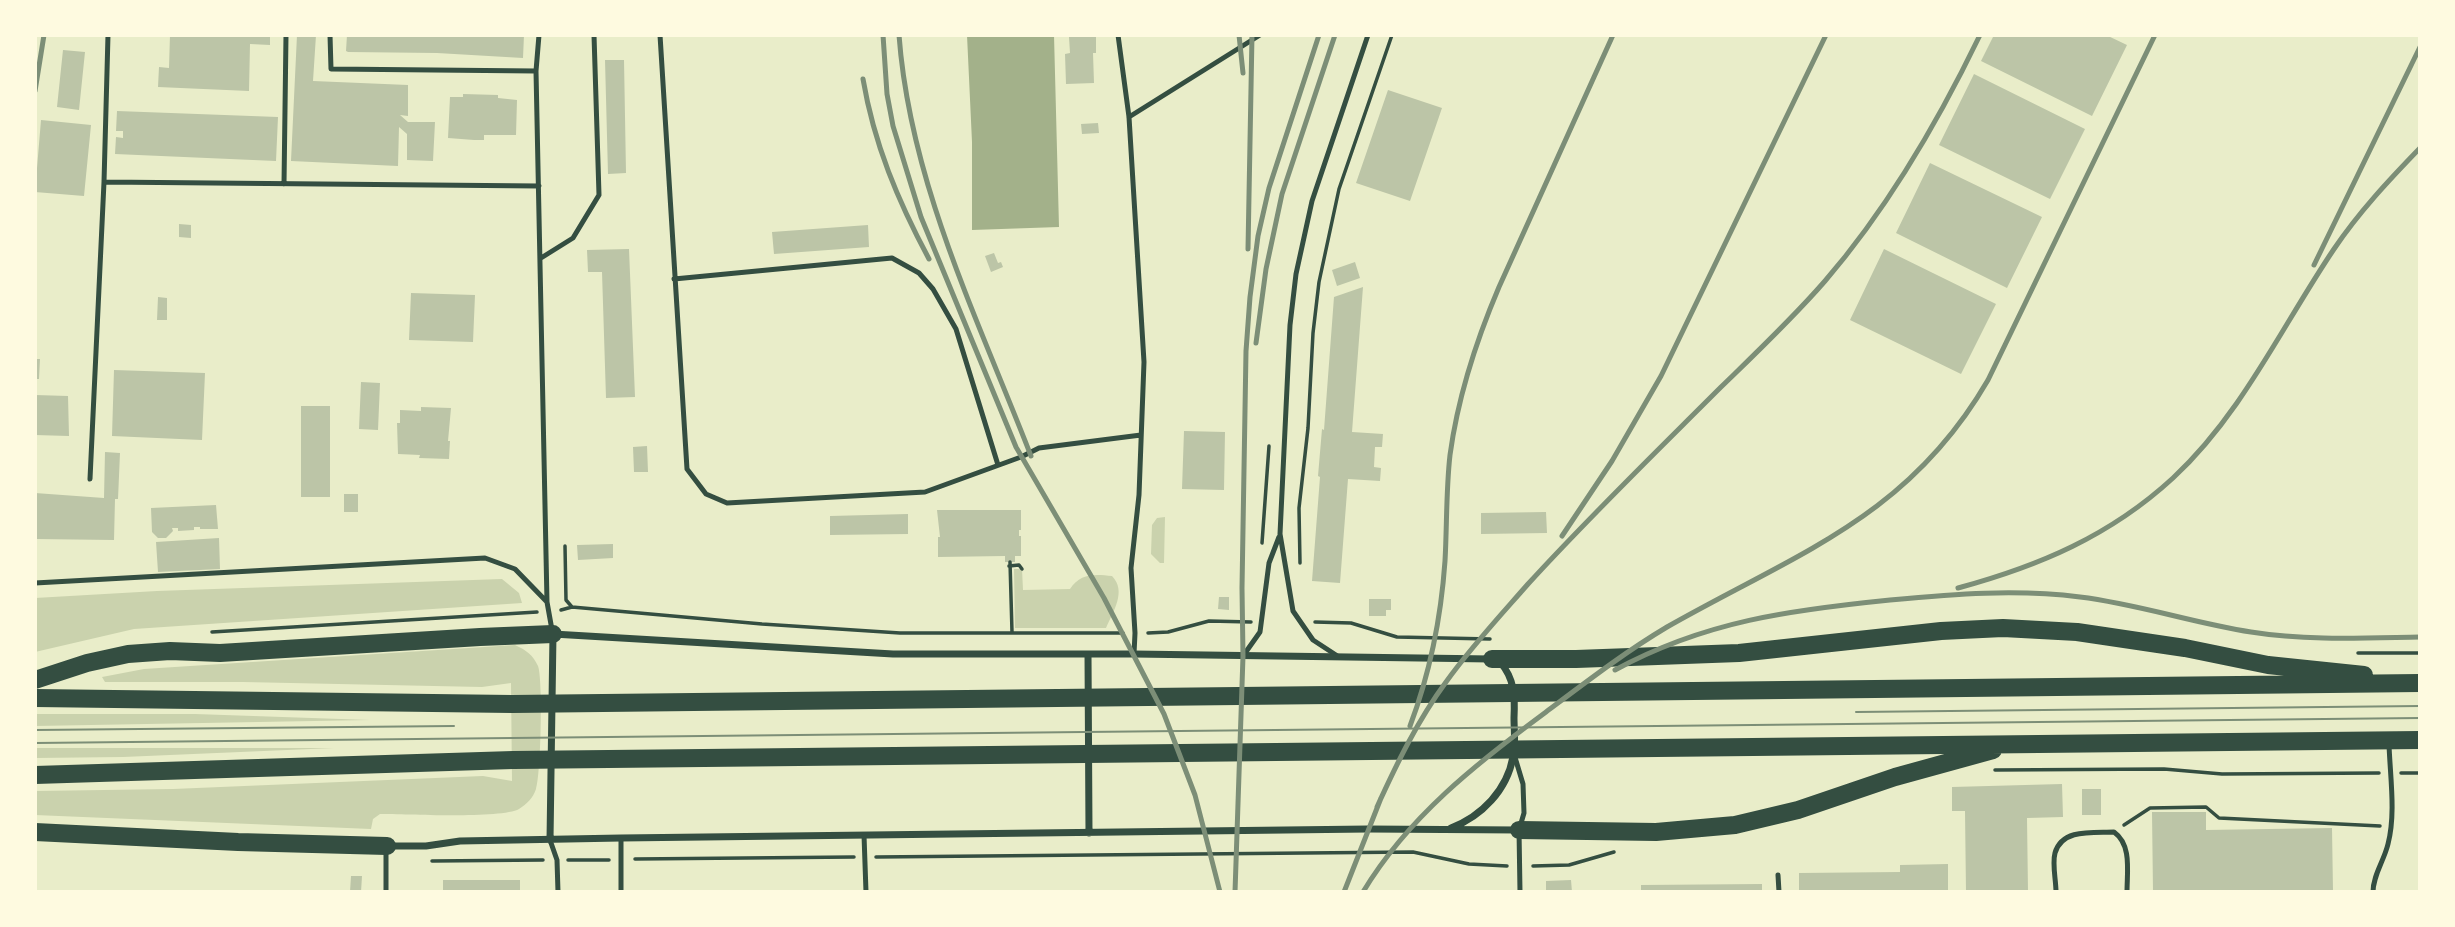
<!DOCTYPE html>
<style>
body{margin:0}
#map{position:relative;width:2455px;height:927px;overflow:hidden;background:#e9edc9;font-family:Figtree,sans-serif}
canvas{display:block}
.frame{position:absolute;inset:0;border:37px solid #fefae0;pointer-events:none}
</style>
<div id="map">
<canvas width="2455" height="927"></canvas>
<div class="frame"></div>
</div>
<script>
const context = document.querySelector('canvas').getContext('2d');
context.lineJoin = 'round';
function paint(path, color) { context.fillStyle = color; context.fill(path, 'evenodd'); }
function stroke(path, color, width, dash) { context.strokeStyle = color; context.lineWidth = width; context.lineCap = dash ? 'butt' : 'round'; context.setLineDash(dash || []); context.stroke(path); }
paint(new Path2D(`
 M1165 517 1164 563H1160L1151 554 1152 525 1157 518Z
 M1014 569H1022L1023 590 1070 589C1080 573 1095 574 1112 576 1127 591 1113 612 1106 628H1015Z
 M502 579 519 593 522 603 134 629 35 652V598L157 591Z
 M515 645C526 650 533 655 538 666 543 679 541 775 536 789 533 798 527 804 519 809 501 819 406 814 380 814L373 819 371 829 35 815V791L173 789 483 776 512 781 511 683 482 687 243 682H105L102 677 144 669Z
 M35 714H195L370 720 35 726Z
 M334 748 123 757 35 758V748Z`), '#cad2ad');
paint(new Path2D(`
 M967 35H1054L1059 227 972 230V142Z`), '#a3b18a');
paint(new Path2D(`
 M170 35H270V45L250 44 249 91 158 87 159 67 169 68Z
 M297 35H316L313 81 408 85V116L400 115 408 122H435L433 161 407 160V134L399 127 398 166 291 161Z
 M347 35H524L523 58 437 53 348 52 346 51Z
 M1994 35H2106L2127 45 2092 116 1981 61Z
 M1096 36V53H1093L1094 83 1066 84 1065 54 1070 53 1069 37Z
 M63 50 85 52 79 110 57 107Z
 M605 60H624L626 173 608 174Z
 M1974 74 2085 129 2050 199 1939 145Z
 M1388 90 1442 108 1410 201 1356 183Z
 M463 94 498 95V98L517 100 516 135H484V140H474L448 138 450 97H463Z
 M117 111 278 117 276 161 115 154 116 137 123 138V131H116Z
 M41 120 91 125 84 196 35 192Z
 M1098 123 1099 133 1082 134 1081 124Z
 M1930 163 2042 217 2007 288 1896 233Z
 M179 224 191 225V238L179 237Z
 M868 225 869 247 774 254 772 232Z
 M629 249 635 397 606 398 602 272H588L587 250Z
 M1884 249 1996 304 1961 374 1850 320Z
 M994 253 998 263 1001 262 1003 267 991 272 985 256Z
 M1355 262 1360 278 1337 286 1332 270Z
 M1363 287 1352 432 1383 434 1382 447H1375L1374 467 1381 468 1380 481 1348 479 1340 583 1312 581 1320 477 1318 476 1322 429 1324 430 1334 297Z
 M411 293 475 295 473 342 409 340Z
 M158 297 167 298V320H157Z
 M35 359H40L39 379H35Z
 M114 370 205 373 202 440 112 436Z
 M361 382 380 383 378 430 359 429Z
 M35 395 68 396 69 436 35 435Z
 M301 406H330V497H301Z
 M421 407 451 408 448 441H450L449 459 419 458 420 455 398 454 397 423H400V410L421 411Z
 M1184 431 1225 432 1224 490 1182 489Z
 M647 446 648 472H634L633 447Z
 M105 452 120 453 118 499H115L114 540 35 539V493L104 498Z
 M344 494H358V512H344Z
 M216 505 218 529H200V527H194V530L178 531V528H172L173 531 166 538H158L152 532 151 508Z
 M937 510H1021V530H1019V536H1021V556H1015V562H1005V556L938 557V537H940Z
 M1546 512 1547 533 1481 534V513Z
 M908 514V534L830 535V516Z
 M219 538 220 569 158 572 156 542Z
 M613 544V558L578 560 577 545Z
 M1219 597H1229V610L1218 609Z
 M1369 599H1391V610H1386V616H1369Z
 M2062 784 2063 817 2027 818 2028 892H1966L1965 811H1952V787Z
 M2082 789H2101V815H2082Z
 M2152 812H2206V830L2332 828 2333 892H2153Z
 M1948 864V891L1799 892V873L1900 872V865Z
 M351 876H362L361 892H350Z
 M443 880H520V892H443Z
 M1571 880 1572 892H1546V881Z
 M1762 884V892H1641V885Z`), '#bcc5a7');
stroke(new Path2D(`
 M1262 543 1269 446
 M565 546 566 600 572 607
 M1010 562 1012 632
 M1300 563 1299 508 1308 428 1313 333 1319 282 1339 189 1392 35
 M1009 566 1019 565 1022 569
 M561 610 572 607 762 624 900 633H1123
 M1315 622 1351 623 1397 637 1490 639
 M212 632 537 612
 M1148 633 1168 632 1209 621 1251 622
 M2358 653H2420
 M1995 770 2164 769 2222 774 2379 773
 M2401 773H2420
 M2124 825 2150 808 2206 807 2219 818 2380 826
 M876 857 1413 852 1469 864 1507 866
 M635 859 854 857
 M568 860H609
 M432 861 543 860
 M1533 866 1569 865 1614 852`), '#344e41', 3.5);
stroke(new Path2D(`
 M330 35 331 69 536 71
 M539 35 536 71 547 602 552 630
 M660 35 687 469 706 494 727 503 925 492 1021 457 1039 448 1141 435
 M1118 35 1129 117 1144 362 1139 495 1131 568 1135 633 1134 654
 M1129 117 1260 35
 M104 182 108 35
 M284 184 286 35
 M541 258 573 238 599 195 594 35
 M674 279 892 258 919 273 933 289 956 329 998 465
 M90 479 104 182 539 186
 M35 583 485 558 515 569 547 602
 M1243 656 1260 632 1269 563 1279 537
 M1339 657 1313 640 1293 611 1280 534 1290 325 1296 274 1312 201 1368 35
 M1514 754 1523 784 1524 813 1519 830 1520 892
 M864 835 866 892
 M621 838V892
 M550 840 557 860 558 892
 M1778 875 1779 892
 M386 892V849
 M2056 892C2056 880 2052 864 2055 853 2062 828 2094 833 2114 832 2132 845 2127 871 2127 892
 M2373 892C2373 875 2384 861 2388 844 2396 813 2390 776 2389 744`), '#344e41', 5);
stroke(new Path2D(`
 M1088 654 1089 833
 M1451 828C1482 816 1507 790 1513 757 1516 745 1514 731 1514 718 1515 697 1515 679 1500 662
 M550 840 553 634 893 654H1134L1491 659
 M387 846H426L460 841 621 838 1368 829 1519 830`), '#344e41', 7);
stroke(new Path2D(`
 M1492 659H1576L1739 653 1941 631 2003 628 2077 632 2185 648 2268 665 2364 675
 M35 680 87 663 128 654 170 651 220 653 480 637 553 634
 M35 698 512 704 2420 683
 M35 775 513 760 2420 740
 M1519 830 1656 832 1735 825 1798 810 1895 777 1993 750
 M35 832 238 842 387 846`), '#344e41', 18);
stroke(new Path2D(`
 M1856 712 2420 706
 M35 730 454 726
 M35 743 2420 718`), '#7c8e77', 2);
stroke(new Path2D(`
 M883 35 887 94 893 126 921 217 1016 447 1104 598 1164 714 1195 795 1220 892
 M899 35C910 183 978 319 1031 456
 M1239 35 1243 73
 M863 79C874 144 898 201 929 259
 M35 91 44 35
 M1248 249 1252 35
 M2314 265 2420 47
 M1256 343 1266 269 1282 194 1335 35
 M1562 536 1612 461 1661 376 1826 35
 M1958 588C2039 566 2110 536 2173 478 2242 414 2282 326 2334 249 2359 212 2389 180 2420 148
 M1615 670C1705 621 1791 610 1890 600 1954 594 2016 589 2080 597 2138 604 2193 623 2251 632 2307 641 2364 638 2420 637
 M1410 726C1430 673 1441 618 1445 561 1447 525 1446 490 1450 455 1458 396 1476 341 1499 287L1613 35
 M1377 807C1397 763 1418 720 1446 682 1471 647 1500 616 1528 584 1590 516 1656 452 1721 387 1756 353 1792 319 1825 281 1888 208 1938 122 1980 35
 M1235 892 1243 656 1242 588 1246 351 1250 297 1258 236 1269 188 1319 35
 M1344 892 1381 798
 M1363 892C1408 817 1477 763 1546 712 1586 682 1625 652 1667 627 1797 553 1908 518 1988 380L2155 35`), '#7c8e77', 5);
</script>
